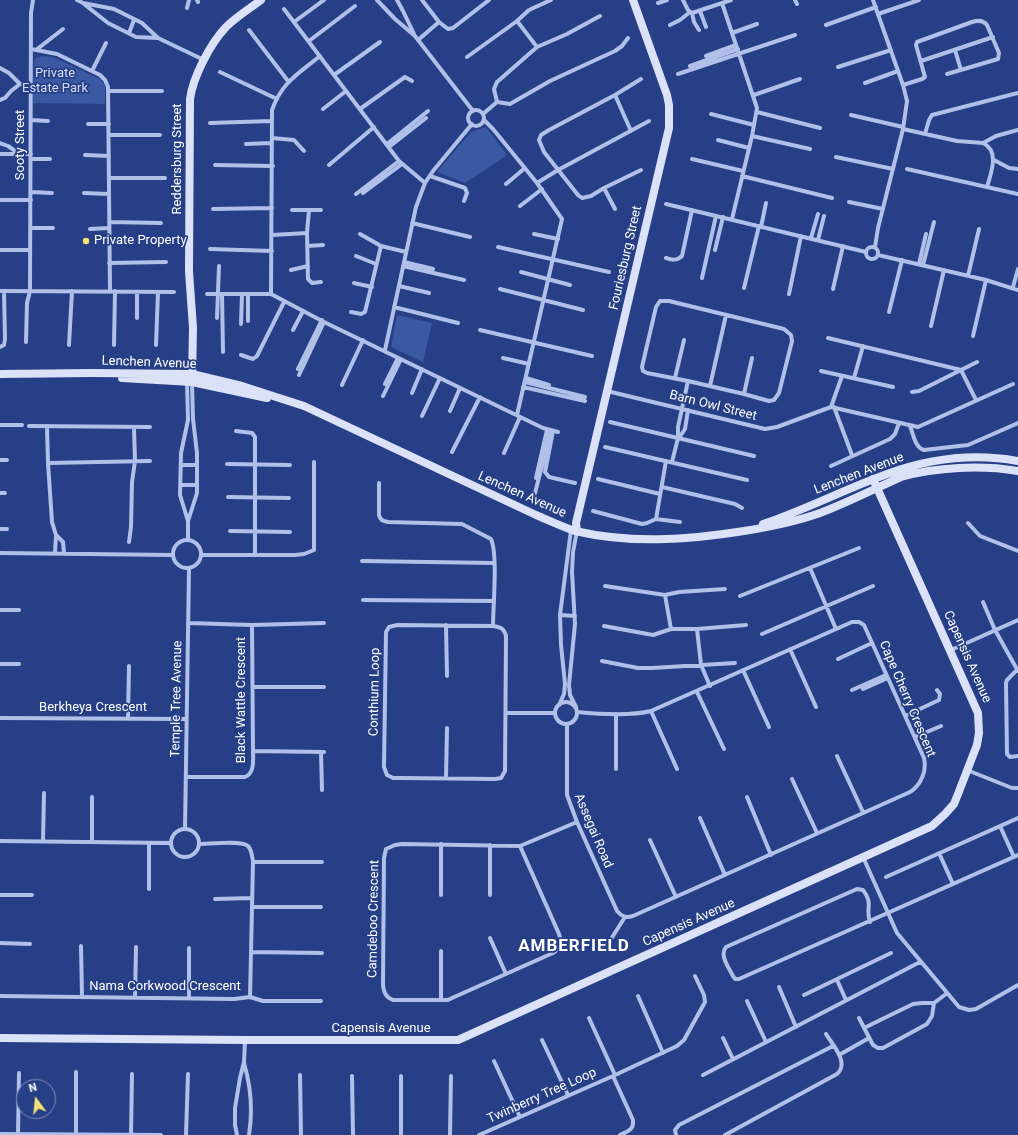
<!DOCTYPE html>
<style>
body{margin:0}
#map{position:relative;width:1018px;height:1135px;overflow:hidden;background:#263f86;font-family:Roboto,sans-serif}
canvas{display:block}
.north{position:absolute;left:16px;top:1079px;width:40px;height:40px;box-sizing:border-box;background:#263f86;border:1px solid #7d8cb6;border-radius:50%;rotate:345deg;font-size:11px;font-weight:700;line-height:16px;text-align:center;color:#fff}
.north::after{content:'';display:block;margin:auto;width:14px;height:18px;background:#f1e376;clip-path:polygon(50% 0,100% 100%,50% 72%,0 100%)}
</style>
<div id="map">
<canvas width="1018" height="1135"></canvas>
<div class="north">N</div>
</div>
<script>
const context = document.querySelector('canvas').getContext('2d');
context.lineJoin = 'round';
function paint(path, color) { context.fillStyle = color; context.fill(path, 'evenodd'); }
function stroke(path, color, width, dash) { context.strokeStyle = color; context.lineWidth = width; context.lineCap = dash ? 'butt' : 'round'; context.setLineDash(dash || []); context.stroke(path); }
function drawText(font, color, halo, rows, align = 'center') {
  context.font = font + ' Roboto,sans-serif'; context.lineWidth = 3.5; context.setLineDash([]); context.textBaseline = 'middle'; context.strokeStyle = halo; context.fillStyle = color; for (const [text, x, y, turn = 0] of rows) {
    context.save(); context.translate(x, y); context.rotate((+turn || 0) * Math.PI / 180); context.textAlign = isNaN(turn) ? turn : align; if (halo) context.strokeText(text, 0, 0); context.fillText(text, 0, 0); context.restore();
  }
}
paint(new Path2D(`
 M41 56 53 57 100 79 105 86V104L33 103 34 62 35 59Z
 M486 127 507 155 465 183 437 172 471 132Z
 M397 315 432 323 423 362 391 347Z`), '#3b58a3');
stroke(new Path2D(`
 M77 0 83 3 114 9 142 23 158 38 204 60
 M197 0 198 2
 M377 0 395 19 415 36 473 111
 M397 0 403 11 414 34
 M422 0 439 22 448 29 453 28 489 0
 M683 0 688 10 692 13 731 0
 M795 0 797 4
 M873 0 903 85 907 101 903 129 878 228 875 247
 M658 3 667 0
 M722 3 757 108 752 136 732 219
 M84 4 108 23 136 37 157 38
 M187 8 189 0
 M284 9 399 161 425 183
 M700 11 706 27
 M692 13 694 22 699 30
 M878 14 919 0
 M517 21 537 47
 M294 22 324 0
 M670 25 680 20 690 12
 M826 25 876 7
 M249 30 288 81
 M129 33 134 20
 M732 33 757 24
 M418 40 439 22
 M309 41 355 6
 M31 49 57 54 100 75 105 80 108 87 110 291
 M36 50 63 29
 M955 50 961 70
 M706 56 736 45
 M467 57 517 21 529 10 551 0
 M921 61 993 37
 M690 66 738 49
 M838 67 891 50
 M0 68 9 73 20 84 31 86
 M92 71 106 43
 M220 72 277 99
 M678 74 795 35
 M334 75 380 42
 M641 79 615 95 549 130 541 135 539 140 544 152 578 195 582 198 591 196 604 188 641 170
 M865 83 898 71
 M903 85 922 79 925 77 916 45 917 42 972 22C978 20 983 20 987 25L999 53 998 59 947 74
 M109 91H162
 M615 95 631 131
 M754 95 800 79
 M0 100 5 98 11 91 20 84
 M497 102 510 104 550 81 615 51 622 46 628 38
 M323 109 346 91
 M360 109 405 77 412 81
 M468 118a8 8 0 1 1 16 0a8 8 0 1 1-16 0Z
 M757 112 820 128
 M483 114 497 102 494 89 497 82 537 47 567 34 600 16
 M711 114 754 125
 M851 115 903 127
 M31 120 48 121
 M484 120 493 129 537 183 562 219 517 415
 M210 123 271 121
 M88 124H109
 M903 129 957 141 983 143C1000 151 991 173 987 187
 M925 134 929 120 932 115 1018 93
 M109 135H160
 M752 136 810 149
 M272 138 294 140 304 151
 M718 140 749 148
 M0 143 8 146 18 153
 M983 143 996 136 1018 130
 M246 144 272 143
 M387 144 428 111
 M389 147 426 118
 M0 154H31
 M85 155 109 156
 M836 157 893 169
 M31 159H50
 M692 159 743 171
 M994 160 1009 168 1018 169
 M215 165 273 166
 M329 165 374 127
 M907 169 1018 194
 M430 176 465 188 467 193 464 201
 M742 176 832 198
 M109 178H165
 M537 183 558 170 649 121
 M506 184 525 168
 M604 188 615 209
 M31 192 52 193
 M84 193 109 194
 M363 193 402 164
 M356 194 399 161
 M0 200H31
 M849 202 883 209
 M666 204 866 252
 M520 206 542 189
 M213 209 272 208
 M292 210H309
 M109 222 161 223
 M412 223 470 237
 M761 227 766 203
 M30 228H53
 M90 229 109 228
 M307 233 309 210H321
 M360 234 381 246 406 252
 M534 234 558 239
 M272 235 307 233 308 279 312 283 321 282
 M811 238 818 214
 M818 240 824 216
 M307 246 323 245
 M498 247 609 272
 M866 253a6 6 0 1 1 12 0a6 6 0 1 1-12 0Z
 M210 249 272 251
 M0 250H30
 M715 250 723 217
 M878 255 986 280 1018 290
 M356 256 376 264
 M666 258C672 260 677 261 682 256L692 210
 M404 262 433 269
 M109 263 166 262
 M919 264 926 234
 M923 265 934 222
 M403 266 464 280
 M291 270 308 266
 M521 272 570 285
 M968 276 979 229
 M702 278 716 216
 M354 283 372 287
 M399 286 429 293
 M1013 287 1018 269
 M744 288 759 226
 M500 289 583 310
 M833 289 843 246
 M0 291 174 292
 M207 294H271L324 322 543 428 558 432
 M222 294 223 352
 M271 294 272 110C282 82 298 74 320 56
 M789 294 801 236
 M394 307 458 323
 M351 312 361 314 365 312 381 246
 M889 312 902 260
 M137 318V292
 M217 318 219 266
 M248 321V294
 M241 324 242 294
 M931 326 944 270
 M293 330 303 311
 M480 330 592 356
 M973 336 986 280
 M828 338 961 370 976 400
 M26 342 27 303 30 291 31 13 33 0
 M69 345 72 291
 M114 345 115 291
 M156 345 158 292
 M0 347 4 345 5 339 4 291
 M385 350 416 207 425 183 433 171 472 124
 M241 355 253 359 257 356 284 302
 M503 358 529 364
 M298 369 322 320
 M821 371 893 387
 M299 375 324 322
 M526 378 549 385
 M675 378 684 340
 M854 378 863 346
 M187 382 188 420 181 453 180 495 188 521
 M525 382 585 397
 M385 384 398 358
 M342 385 363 340
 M710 386 726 315
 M523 387 585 401
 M607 391 765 429 777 427 831 407 918 427 1013 384
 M912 392 919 391 977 362
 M412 393 422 369
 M744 394 752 358
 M383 396 401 359
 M831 407 842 376
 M834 407 852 455
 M450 411 460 388
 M422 416 440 378
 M610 422 754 456
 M0 425H22
 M29 426 150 427
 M47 426 48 463 52 522 56 535 63 542 64 553
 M910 426C913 433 915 448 924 450L968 445 1018 423
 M236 431 252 433 255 437V555
 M553 431 545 472 549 477 575 483
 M679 438 685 429 688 410
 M605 447 747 480
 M452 452 480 397
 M504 453 520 417
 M0 460H7
 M672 462 678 438V427L688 381 744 394 769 401 774 400 779 393 792 341 791 335 784 329 669 301H660L656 307 642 367 643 371 647 373 688 381
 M48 463 150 461
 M227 464 290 465
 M181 465H197
 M831 466 890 439 895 434 899 423
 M536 478 547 430
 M598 479 660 494
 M379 483V515C380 520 383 521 388 522L462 524 491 539C498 554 493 607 493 626
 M181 485H196
 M662 487 735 504 742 508
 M0 493H5
 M535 493 551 431
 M228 497 289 498
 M593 511 642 524 647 523 656 519 666 461
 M656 519 680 522
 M968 523 980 536 1018 551
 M0 529H7
 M230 531 290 532
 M173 554a14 14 0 1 1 28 0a14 14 0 1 1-28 0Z
 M188 540V521L197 493V453L193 419 192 382
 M129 542 131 527 132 482 135 461 134 428
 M0 553 172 555
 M55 553 56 535
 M201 555H295L304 554 314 550V462
 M362 561 494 563
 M810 568 836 629
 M605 586 665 595
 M740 596 859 548
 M363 600 493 601
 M983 602 995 630 1018 671
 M0 610H19
 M560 615 575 616
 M188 623 252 625 324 623
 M397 625 493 626C500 627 504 628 506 636L505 771 501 778 495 779 401 778H393L387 775 384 767 386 632 389 627Z
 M446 625 447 676
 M604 626 653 635 671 629H697
 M671 629 665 595 679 592 725 589
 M762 634 873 586
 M790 649 816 707
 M951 650 1018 620
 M838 659 872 643
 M602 661 638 668H652L735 663
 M0 664H19
 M743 670 769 727
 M1017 670 1007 680 1006 683 1007 754 1010 757 1018 756
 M710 686 701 665 697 629 746 625
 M253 687H324
 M863 689 888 678
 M852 690 886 675
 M697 692 724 749
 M555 713a11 11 0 1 1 22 0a11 11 0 1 1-22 0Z
 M559 705 564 694 565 684 561 645 560 615 571 530
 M576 707 570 695 569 685 575 624 572 572 573 552 577 531
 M651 711 677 769
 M506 713H555
 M616 714V769
 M905 716 939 700 940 694 937 690
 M0 718 186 719
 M128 718 129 666
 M567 724V795L577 822 617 911C622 917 626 918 633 916L910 792C921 785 927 771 924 758L864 625 859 622H852L651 711C631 716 598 714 577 712
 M915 737 941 726
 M253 751 324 752
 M321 752 322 790
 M837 756 863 812
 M967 770 1012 788H1018
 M186 777H245C255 773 253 760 253 751L252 625
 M446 778 447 728
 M792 779 817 833
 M747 797 771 855
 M700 818 725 875
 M1000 826 1014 857
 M185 829 189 569
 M171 843a14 14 0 1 1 28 0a14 14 0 1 1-28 0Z
 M650 840 676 897
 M0 841 171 843
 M43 841 44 793
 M92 842V797
 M199 844C209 844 241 840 248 846 252 850 252 856 253 862L250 997
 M441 844V895
 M490 845V895
 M520 846 559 934C562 943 561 948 553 953L452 998 448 1000H393C385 997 384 992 383 985L384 858 386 849 395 845 402 844 520 846 577 822
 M939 853 953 884
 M863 857 897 933 959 1007 969 1010 976 1009 1018 985
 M253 862H322
 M886 877 1018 818
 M149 889V843
 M0 895H32
 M215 899 252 898
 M252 907H321
 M870 922C865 908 874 904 863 890L857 889 726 947C719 955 729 968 733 976L735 979H739L1018 855
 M490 938 506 974
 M611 939 625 917
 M0 943 30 944
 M81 946 82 997
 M189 948V998
 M441 951V1000
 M251 952 322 953
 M837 980 846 1000
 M779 987 796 1027
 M804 995 891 953
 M0 996 234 999 250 997
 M638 996 663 1053
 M135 997 136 947
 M250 997 263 1001H321
 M747 1001 766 1042
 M589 1018 615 1075
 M859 1018 873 1045 878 1048H883L927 1024 932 1016 934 1003
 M864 1028 913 1004 922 1003H934L946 994
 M723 1038 733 1059
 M542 1040 568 1095
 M839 1055 869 1038
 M494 1061 520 1117
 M244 1063C251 1087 253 1110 249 1135
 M300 1075 301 1135
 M703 1075 920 962
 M352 1076 353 1135
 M613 1076 633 1120C634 1130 628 1131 620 1135
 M0 1134 161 1135
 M18 1135 19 1073
 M76 1135V1072
 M131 1135 132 1074
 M186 1135 188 1074
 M237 1135 235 1125V1108L240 1078 244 1062 245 1040
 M401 1135V1076
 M450 1135 451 1076
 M479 1135 613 1076 677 1046 684 1040 705 1002 704 995 695 976
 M676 1135 675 1130 679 1125 833 1046
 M725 1135 837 1074C850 1063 832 1044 826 1034`), '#b1c0e8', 4);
stroke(new Path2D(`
 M0 374 92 373 192 374 242 386 304 406 536 515C548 520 562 527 575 531 631 544 688 540 744 531 769 527 795 522 820 513 847 503 874 489 901 477 936 467 981 465 1018 471
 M122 378 192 382 267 398
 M192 382 193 328 189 271 190 99C193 77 210 44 226 27 236 17 249 9 261 0
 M763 524C805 510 845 489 887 474 928 459 974 453 1018 461
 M577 531 576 523 669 128V105L667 95 633 0
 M0 1038 245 1040H458L932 826 945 814 954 804 958 794 977 745 979 733 978 713 873 479`), '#dbe2f7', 8);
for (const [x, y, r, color] of [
 [86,241,4,"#f1e376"]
]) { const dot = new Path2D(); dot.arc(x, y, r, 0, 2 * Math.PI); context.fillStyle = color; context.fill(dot); stroke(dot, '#263f86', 1.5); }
drawText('13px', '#d5def6', '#263f86', [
 ["Private",55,74],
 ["Estate Park",55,89]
]);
drawText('13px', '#fff', '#263f86', [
 ["Sooty Street",21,145,-90],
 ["Reddersburg Street",178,159,-90],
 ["Fouriesburg Street",626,258,-77],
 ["Lenchen Avenue",149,363,2],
 ["Barn Owl Street",713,406,14],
 ["Lenchen Avenue",859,474,-21],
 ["Lenchen Avenue",522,495,24],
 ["Capensis Avenue",967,657,66],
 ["Conthium Loop",375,692,-89],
 ["Temple Tree Avenue",177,699,-89],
 ["Cape Cherry Crescent",907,699,67],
 ["Black Wattle Crescent",242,700,-90],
 ["Berkheya Crescent",93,708],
 ["Assegai Road",593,831,67],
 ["Camdeboo Crescent",374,919,-89],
 ["Capensis Avenue",689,923,-24],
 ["Nama Corkwood Crescent",165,987],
 ["Capensis Avenue",381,1029],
 ["Twinberry Tree Loop",542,1096,-24]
]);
drawText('13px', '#fff', '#263f86', [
 ["Private Property",94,241]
], 'left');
context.letterSpacing = '1px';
drawText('bold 17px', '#fff', '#263f86', [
 ["AMBERFIELD",574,947]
]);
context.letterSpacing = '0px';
</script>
